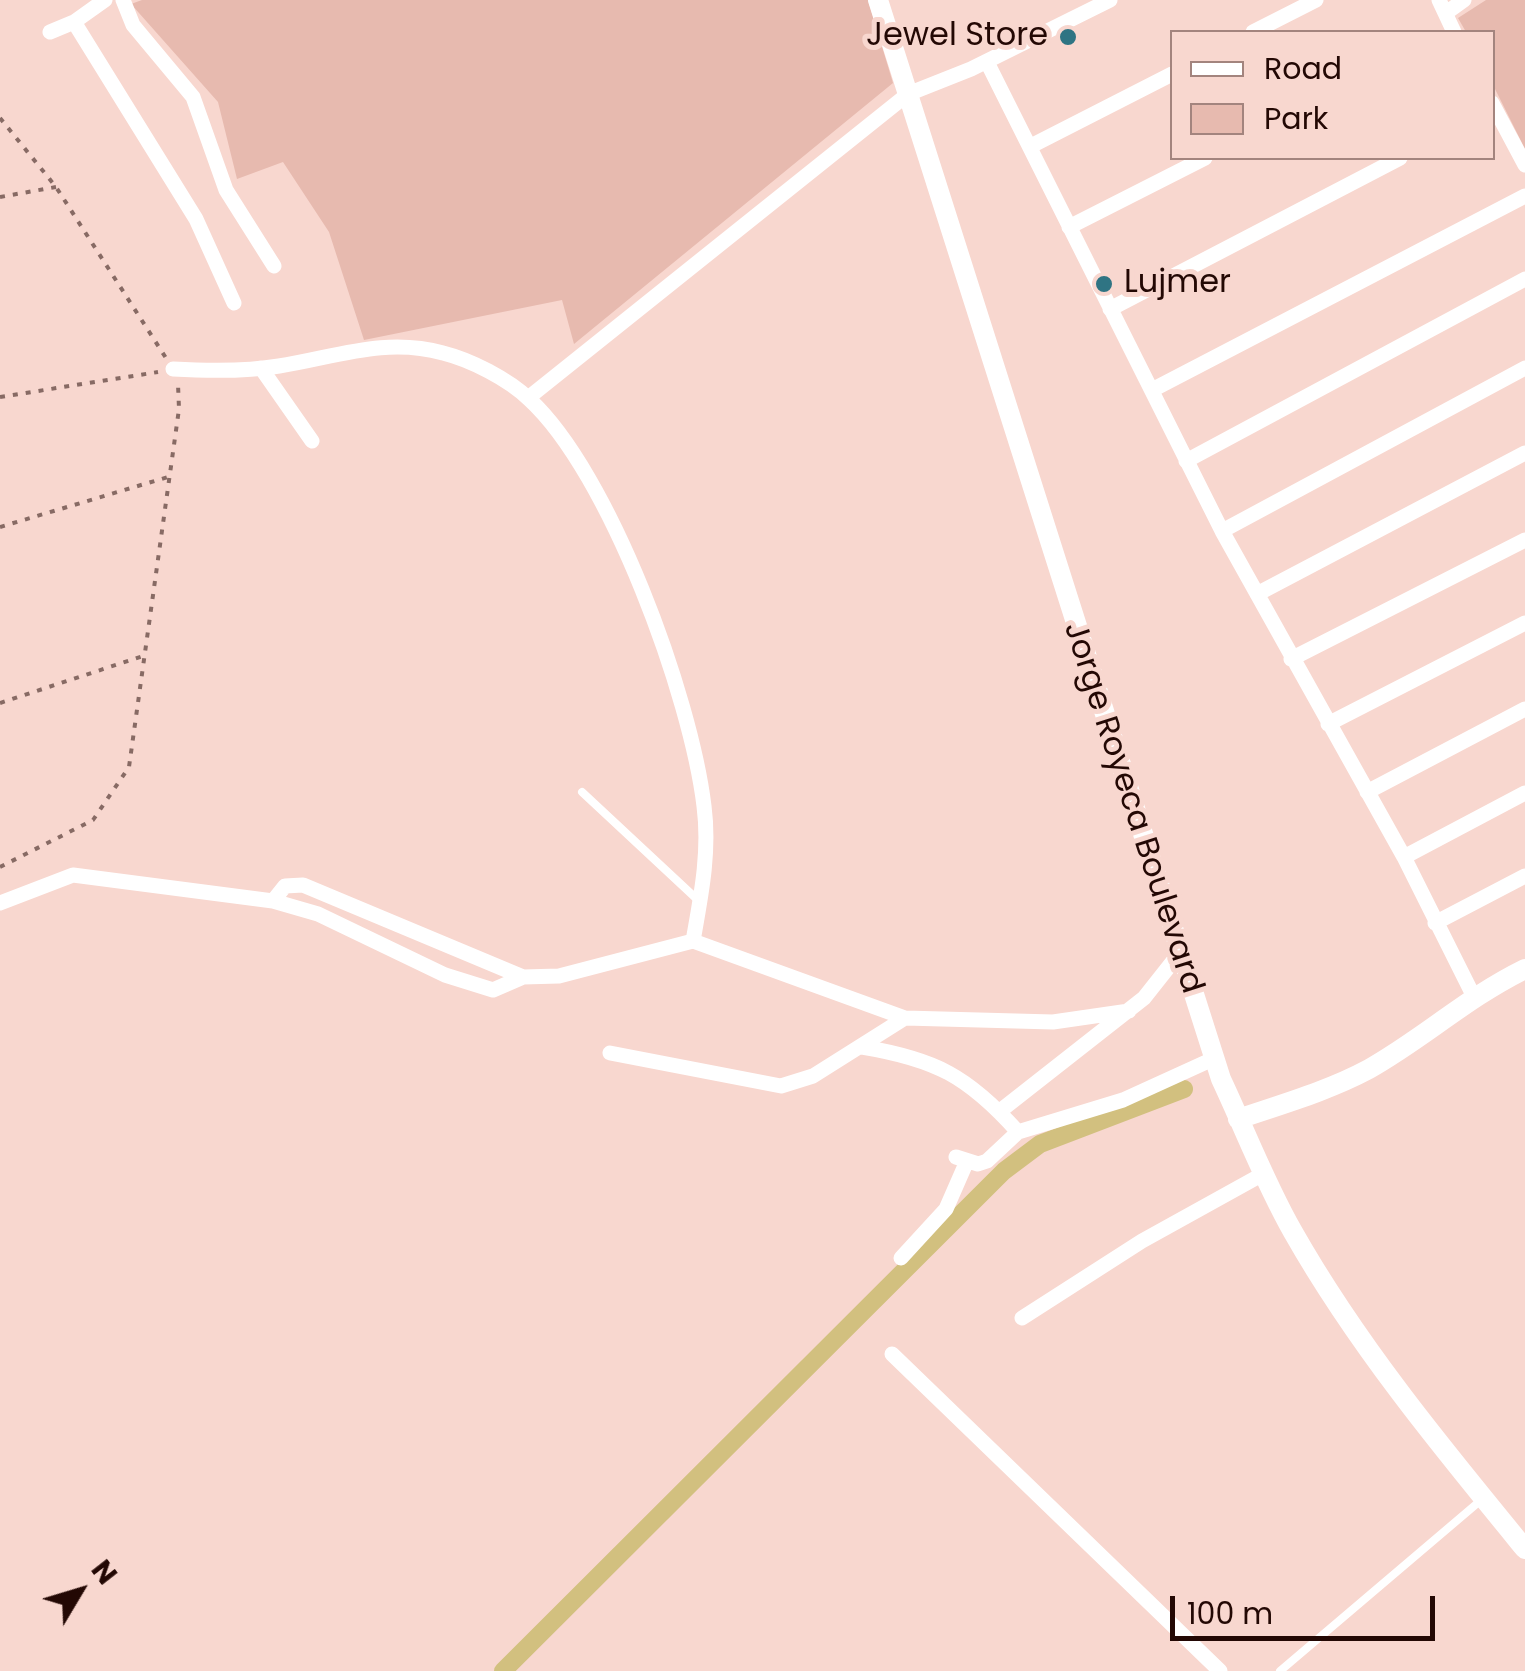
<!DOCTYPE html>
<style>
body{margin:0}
#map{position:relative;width:1525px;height:1671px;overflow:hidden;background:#f8d7cf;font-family:Poppins,sans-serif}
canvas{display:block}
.legend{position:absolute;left:1170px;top:30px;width:325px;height:130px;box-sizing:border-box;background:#f8d7cf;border:2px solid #a3847e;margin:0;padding:12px 18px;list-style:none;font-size:30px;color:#230804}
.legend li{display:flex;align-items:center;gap:20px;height:50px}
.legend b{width:50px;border:2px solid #a3847e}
.north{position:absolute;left:30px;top:1541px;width:100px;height:100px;-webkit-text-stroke:8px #f8d7cf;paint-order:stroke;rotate:52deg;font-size:28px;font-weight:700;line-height:40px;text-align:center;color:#230804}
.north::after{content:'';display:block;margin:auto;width:35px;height:45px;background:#230804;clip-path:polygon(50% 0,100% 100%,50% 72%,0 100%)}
.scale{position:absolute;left:1170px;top:1596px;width:265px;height:45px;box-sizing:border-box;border:5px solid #230804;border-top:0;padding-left:12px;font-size:30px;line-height:35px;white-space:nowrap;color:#230804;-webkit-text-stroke:8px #f8d7cf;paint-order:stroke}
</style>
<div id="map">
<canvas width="1525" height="1671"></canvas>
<ul class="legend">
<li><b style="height:12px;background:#fff"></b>Road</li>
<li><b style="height:28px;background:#e7baaf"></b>Park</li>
</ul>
<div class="north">N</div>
<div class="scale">100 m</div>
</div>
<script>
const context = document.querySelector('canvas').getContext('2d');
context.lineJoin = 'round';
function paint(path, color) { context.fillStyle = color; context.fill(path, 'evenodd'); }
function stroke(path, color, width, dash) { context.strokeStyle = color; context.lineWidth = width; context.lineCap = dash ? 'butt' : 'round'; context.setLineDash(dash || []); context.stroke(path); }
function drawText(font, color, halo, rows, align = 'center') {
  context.font = font + ' Poppins,sans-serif'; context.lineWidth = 10; context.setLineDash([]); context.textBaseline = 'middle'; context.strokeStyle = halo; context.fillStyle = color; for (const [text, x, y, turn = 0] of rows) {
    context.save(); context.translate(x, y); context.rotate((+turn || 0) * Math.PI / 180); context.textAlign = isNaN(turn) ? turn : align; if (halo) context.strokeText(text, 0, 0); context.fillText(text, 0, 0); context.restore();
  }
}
paint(new Path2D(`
 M142 0H868L893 83 574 344 562 300 364 340 329 232 283 162 237 179 218 102 131 4Z
 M1486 0H1525V149L1493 85 1492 32H1466L1458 18Z`), '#e7baaf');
stroke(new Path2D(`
 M503 1671 1004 1171 1040 1144 1184 1089`), '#d2c07f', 18);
stroke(new Path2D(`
 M0 118 56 187 166 358
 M0 197 56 187
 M0 397 158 372
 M0 527 168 477
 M0 703 143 656
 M0 867 93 820 129 767 179 409 178 384`), '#876a64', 4, [5, 8]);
stroke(new Path2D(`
 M582 792 700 902
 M1280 1671 1480 1501`), '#fff', 8);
stroke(new Path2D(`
 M123 0 133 25 193 97 226 190 274 266
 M1439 0 1454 32
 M1446 13 1464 0
 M74 22 196 219 234 303
 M50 32 74 22 105 0
 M1253 32 1316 0
 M987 62 1222 531 1404 857 1473 995
 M1492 103 1525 165
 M1031 146 1172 74
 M1069 227 1205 158
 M1110 309 1400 158
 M261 368 312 441
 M173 369C208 371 244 372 279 366 336 357 385 337 443 353 471 360 508 379 529 399 610 473 691 697 704 806 710 852 701 896 693 941
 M1152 390 1525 196
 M528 398 908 94 971 69 1110 0
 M1186 461 1525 279
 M1222 531 1525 368
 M1257 594 1525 453
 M1291 659 1525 540
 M1328 724 1525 623
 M1367 792 1525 709
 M1404 857 1525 793
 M273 901 285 886 303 885 523 977 559 976 693 941 905 1018 1053 1022 1129 1011
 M0 903 73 875 273 901 318 914 445 975 493 990 523 977
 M1435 923 1525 876
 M862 1047C935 1059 968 1076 1018 1132
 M610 1053 781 1086 813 1076 905 1018
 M1000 1111 1144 998 1178 955
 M956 1157 978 1164 987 1161 1018 1132 1123 1100 1213 1059
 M901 1258 946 1209 967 1161
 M1022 1318 1142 1241 1263 1174
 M892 1354 1220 1671`), '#fff', 15);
stroke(new Path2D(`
 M878 0 1221 1079C1245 1130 1265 1183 1293 1232 1357 1345 1443 1449 1525 1549
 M1238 1119C1282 1104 1328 1091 1369 1069 1424 1038 1466 998 1525 969`), '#fff', 20);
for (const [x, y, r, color] of [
 [1068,37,10,"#2f7483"],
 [1104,284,10,"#2f7483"]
]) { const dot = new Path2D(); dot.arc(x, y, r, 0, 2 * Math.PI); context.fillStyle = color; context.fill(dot); stroke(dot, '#f8d7cf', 4); }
drawText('32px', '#230804', '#f8d7cf', [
 ["Jewel Store",1048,37],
 ["Lujmer",1124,284,"left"]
], 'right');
drawText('32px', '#230804', '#f8d7cf', [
 ["Jorge Royeca Boulevard",1132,808,72]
]);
</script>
